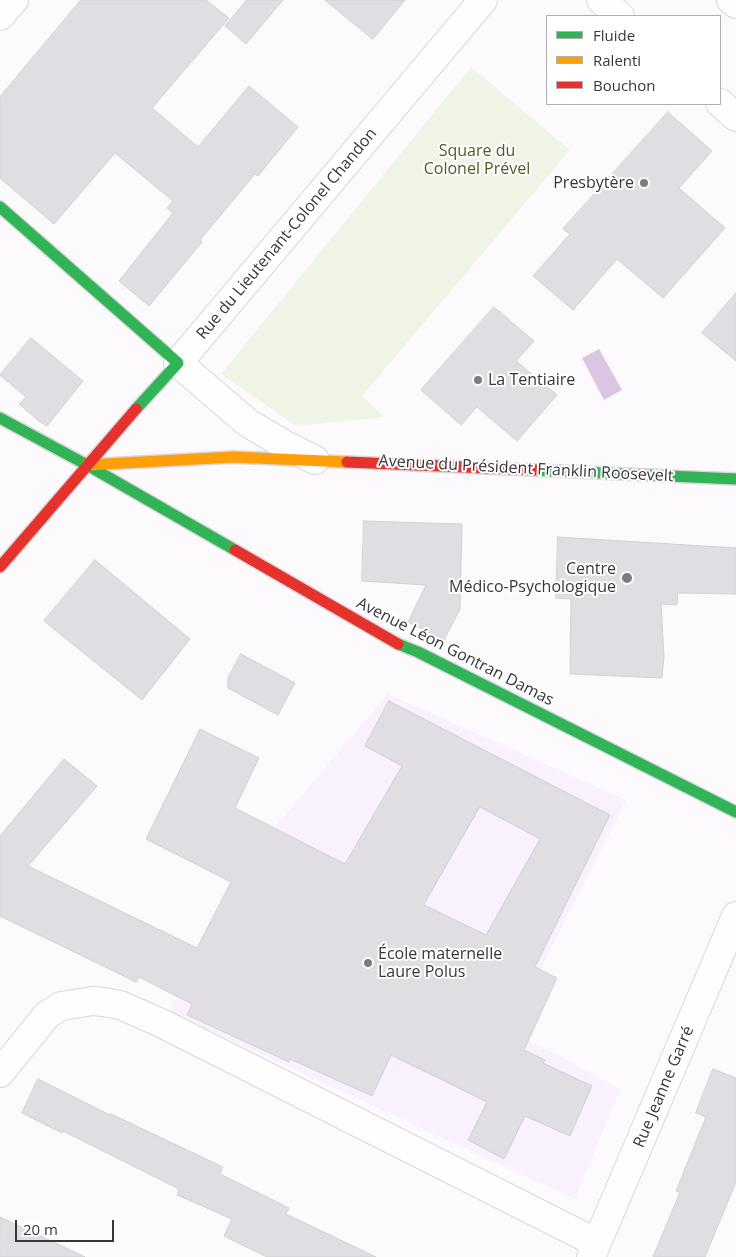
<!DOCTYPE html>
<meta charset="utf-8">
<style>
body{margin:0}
#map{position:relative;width:736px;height:1257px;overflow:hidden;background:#fcfafd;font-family:"Open Sans",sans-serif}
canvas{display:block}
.legend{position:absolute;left:546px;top:15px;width:175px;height:90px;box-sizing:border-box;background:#fff;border:1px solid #b0afb1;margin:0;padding:6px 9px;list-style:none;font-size:15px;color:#39363b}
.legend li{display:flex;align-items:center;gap:10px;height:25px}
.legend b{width:25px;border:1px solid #b0afb1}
.scale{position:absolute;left:15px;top:1220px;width:99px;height:22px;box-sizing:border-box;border:2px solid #39363b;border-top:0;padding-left:6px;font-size:15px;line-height:18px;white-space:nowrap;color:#39363b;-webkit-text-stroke:4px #fff;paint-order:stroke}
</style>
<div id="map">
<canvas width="736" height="1257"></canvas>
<ul class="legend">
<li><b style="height:6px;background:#30b455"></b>Fluide</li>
<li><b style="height:6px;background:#ff9f0a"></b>Ralenti</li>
<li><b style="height:6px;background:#e5322d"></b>Bouchon</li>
</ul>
<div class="scale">20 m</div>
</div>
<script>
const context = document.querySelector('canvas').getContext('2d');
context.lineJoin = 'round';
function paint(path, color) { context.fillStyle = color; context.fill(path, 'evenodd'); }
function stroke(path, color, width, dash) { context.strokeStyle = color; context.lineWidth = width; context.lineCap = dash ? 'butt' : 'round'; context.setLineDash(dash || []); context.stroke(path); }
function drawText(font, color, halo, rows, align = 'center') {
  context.font = font + ' "Open Sans",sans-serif'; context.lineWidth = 4; context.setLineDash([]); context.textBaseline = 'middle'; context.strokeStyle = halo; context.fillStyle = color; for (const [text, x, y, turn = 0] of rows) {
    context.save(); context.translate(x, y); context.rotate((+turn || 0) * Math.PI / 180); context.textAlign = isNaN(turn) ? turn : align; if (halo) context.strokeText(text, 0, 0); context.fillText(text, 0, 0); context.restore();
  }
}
paint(new Path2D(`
 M388 694 626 800 510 1030 620 1089 575 1199 170 1012 227 889 247 876 274 828Z`), '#f9f1fe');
paint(new Path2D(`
 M471 67 570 150 362 396 384 417 296 426 221 374Z`), '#f0f4e7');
paint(new Path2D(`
 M599 349 622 390 604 400 582 358Z`), '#dac6e3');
const building = new Path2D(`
 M81 0H206L229 18 152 108 198 147 249 86 298 127 258 176 255 174 200 240 202 242 149 306 119 281 173 213 167 208 173 201 115 153 54 224 0 178V97Z
 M247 0H283L246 44 225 26Z
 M325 0H405L373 39Z
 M668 112 712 151 679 188 725 228 663 298 617 259 573 310 533 276 570 234 563 229Z
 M736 293V361L702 333Z
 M494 307 534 341 516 361 557 395 517 441 477 407 461 425 421 390Z
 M31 338 83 381 47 426 40 422 19 404 26 397 0 375Z
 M364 521 462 524 460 609 444 640 408 622 426 585 362 581Z
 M558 537 736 548V594L678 593 677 605 661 604 664 657 662 678 570 674 571 599 556 598Z
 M95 560 190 639 142 700 44 621Z
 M241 654 295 683 278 715 228 688V678Z
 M389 701 610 815 535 967 557 978 524 1050 545 1060 543 1063 592 1086 570 1136 525 1116 504 1159 468 1140 487 1102 391 1055 372 1096 290 1059 289 1062 187 1015 192 1004 139 977 136 982 0 916V836L64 759 97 786 28 866 197 948 231 882 146 839 200 729 259 758 235 808 345 864 402 766 365 746ZM480 807 540 839 486 935 424 905Z
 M713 1069 736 1078V1182L705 1257H653L680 1192 676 1191 706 1117 696 1113Z
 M38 1079 110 1115 111 1114 223 1167 220 1174 289 1208 286 1214 376 1257H267L224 1236 232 1219 177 1195 179 1189 63 1131 62 1133 22 1113Z
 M0 1217 85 1257H0Z`);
paint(building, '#e0dee2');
stroke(building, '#d2d0d4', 1);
const street = new Path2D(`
 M601 0 620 16
 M731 0 736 4
 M0 16 14 0
 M720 103 736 117
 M315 460 285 445 248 423 178 363 483 0
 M0 1073 47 1015 61 1006 93 1001 103 1002 120 1005 159 1022 597 1243
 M591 1257 736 916`);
const fast = new Path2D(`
 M0 207 178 363 136 409
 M0 418 87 465 235 550
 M534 470 736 479
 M398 644 418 652 736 812`);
const slow = new Path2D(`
 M87 465 233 457 347 462`);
const jam = new Path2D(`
 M347 462 534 470
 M235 550 398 644
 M0 567 136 409`);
stroke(street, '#dad7db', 30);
stroke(fast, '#dad7db', 14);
stroke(slow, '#dad7db', 14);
stroke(jam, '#dad7db', 14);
stroke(street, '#fffeff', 28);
stroke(fast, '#30b455', 11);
stroke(slow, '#ff9f0a', 11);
stroke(jam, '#e5322d', 11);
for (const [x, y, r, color] of [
 [644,183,5,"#7d7b7f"],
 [478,380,5,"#7d7b7f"],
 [627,578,6,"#7d7b7f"],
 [368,963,5,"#7d7b7f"]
]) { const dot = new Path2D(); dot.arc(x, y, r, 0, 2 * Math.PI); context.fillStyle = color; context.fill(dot); stroke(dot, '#fff', 2); }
drawText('16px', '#4c5f1e', '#fff', [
 ["Square du",477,151],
 ["Colonel Prével",477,169]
]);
drawText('16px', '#39363b', '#fff', [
 ["Presbytère",634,183],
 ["La Tentiaire",488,380,"left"],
 ["Centre",616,569],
 ["Médico-Psychologique",616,587],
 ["École maternelle",378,954,"left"],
 ["Laure Polus",378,972,"left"]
], 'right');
drawText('16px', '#39363b', '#fff', [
 ["Rue du Lieutenant-Colonel Chandon",287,234,-50],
 ["Avenue du Président Franklin Roosevelt",526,469,3],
 ["Avenue Léon Gontran Damas",455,652,27],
 ["Rue Jeanne Garré",664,1087,-67]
]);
</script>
